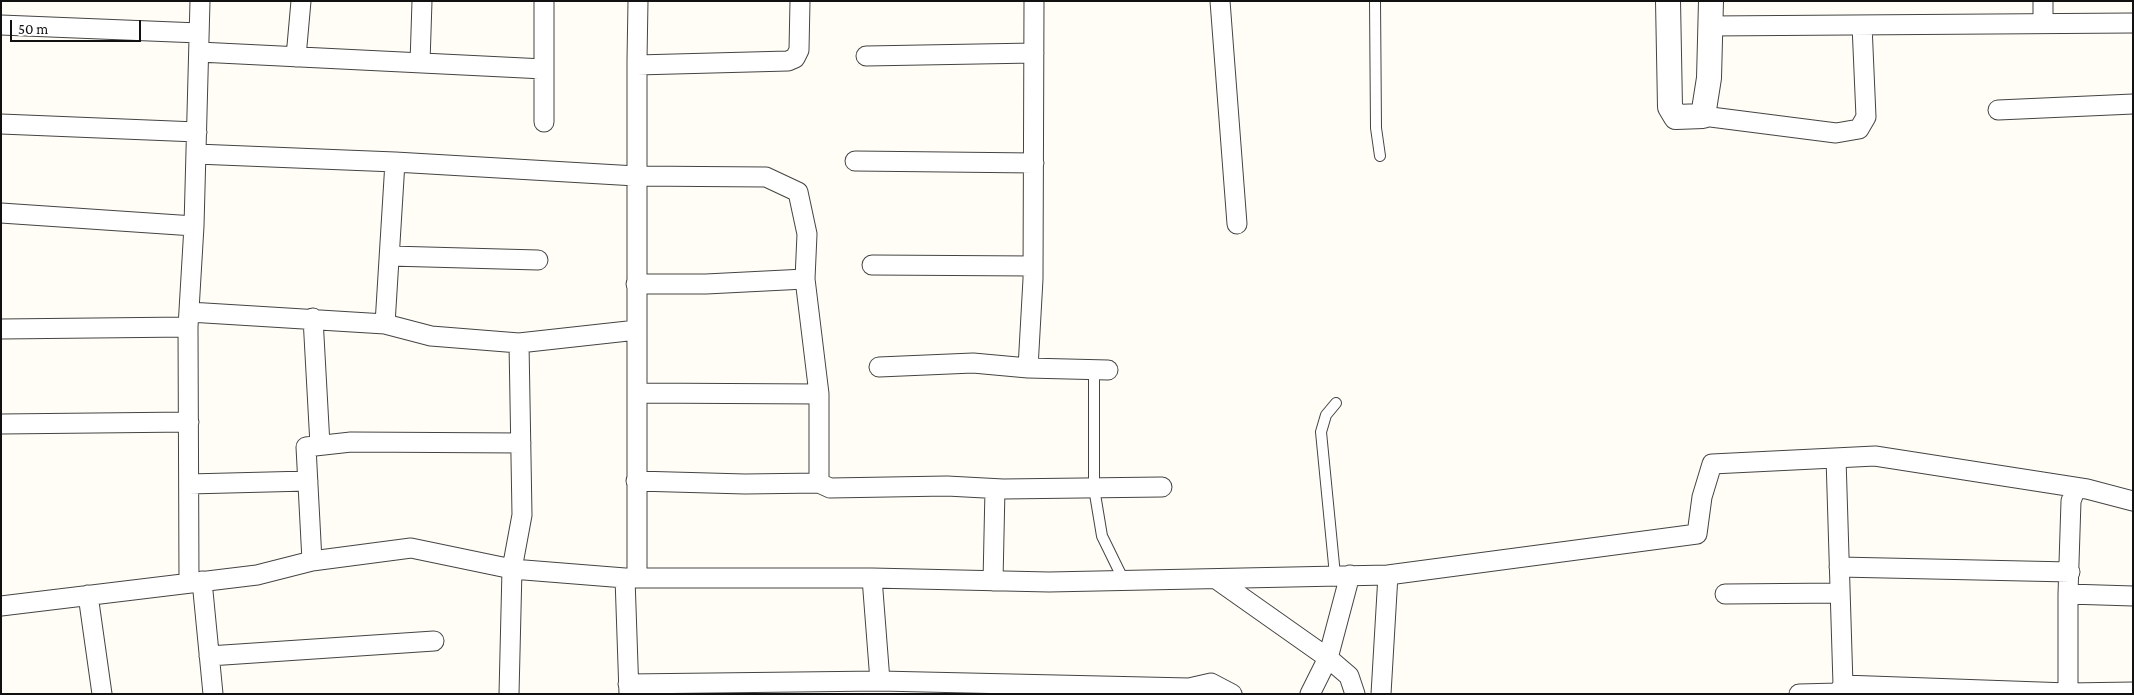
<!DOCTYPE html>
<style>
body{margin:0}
#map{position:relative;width:2134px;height:695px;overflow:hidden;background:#fffdf5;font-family:"Crimson Pro",serif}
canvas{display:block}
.frame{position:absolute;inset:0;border:2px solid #111;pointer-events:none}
.scale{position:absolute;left:10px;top:20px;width:131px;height:22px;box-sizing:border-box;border:2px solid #111;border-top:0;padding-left:6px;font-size:15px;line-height:18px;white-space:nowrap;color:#111;-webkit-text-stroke:4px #fff;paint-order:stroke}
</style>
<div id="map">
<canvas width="2134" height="695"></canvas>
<div class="frame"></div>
<div class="scale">50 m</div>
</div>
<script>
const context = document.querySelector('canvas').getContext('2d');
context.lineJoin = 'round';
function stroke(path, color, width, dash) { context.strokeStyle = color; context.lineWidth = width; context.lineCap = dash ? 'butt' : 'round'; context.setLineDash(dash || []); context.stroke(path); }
const service = new Path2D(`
 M1375 1 1376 128 1380 156
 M1094 370V488L1102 536 1124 581
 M1335 575 1321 432 1326 415 1336 403`);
const minor = new Path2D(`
 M544 1V122
 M1220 1 1237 224
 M2043 1V23
 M1 25 199 33
 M1710 26 2133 23
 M199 52 544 69
 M866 56 1034 53
 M296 57 301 1
 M420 63 422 1
 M637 65 788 61 795 58 799 50 800 1
 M1998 110 2133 104
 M1703 116 1836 133 1859 129 1866 117 1862 25
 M1 124 197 132
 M196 154 395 162 385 324
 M855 161 1034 163
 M395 162 636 176 766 177 798 192 807 234 805 279 706 284H636
 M1 213 194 226
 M390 256 538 260
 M872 265 1033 266
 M189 312 385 324 431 336 519 343
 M313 318 320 445
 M1 329 188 327
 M879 367 973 363 1028 368 1108 370
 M1028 368 1033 279 1034 1
 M637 393 819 394 805 279
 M1 424 189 422
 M1836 458 1843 685 1837 694
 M636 481 745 484 819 483V394
 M819 483 830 488 947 486 1003 489 1162 487
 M189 484 308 481
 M312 561 306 447 351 442 521 443
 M1839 567 2070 572
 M1388 575 1697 534 1702 497 1712 464 1875 456 2087 489 2133 501
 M625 578 629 694
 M637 578V60L638 1
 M872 578 880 681
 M1216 579 1328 658 1349 676 1355 694
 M202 581 213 694
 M993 581 995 489
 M189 583 188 327 194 226 200 1
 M1725 594 1840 593
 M2068 594 2133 596
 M88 595 102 694
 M1 606 257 575 312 561 411 548 512 569 625 578H872L1049 582 1388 575 1381 694
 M209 656 434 641
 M628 684 880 681 1189 688V694
 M1843 685 2068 693 2133 692
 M1189 688 1211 683 1232 694
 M509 694 512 569 522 515 519 343 637 330
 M1310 694 1328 658 1350 575
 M1799 694 1838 693
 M2068 694V594L2071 501 2076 488`);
const tertiary = new Path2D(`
 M1668 1 1670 107 1676 117 1703 116 1709 78 1711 1`);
stroke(service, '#444', 12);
stroke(minor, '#444', 21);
stroke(tertiary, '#444', 26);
stroke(service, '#fff', 10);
stroke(minor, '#fff', 19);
stroke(tertiary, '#fff', 24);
</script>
